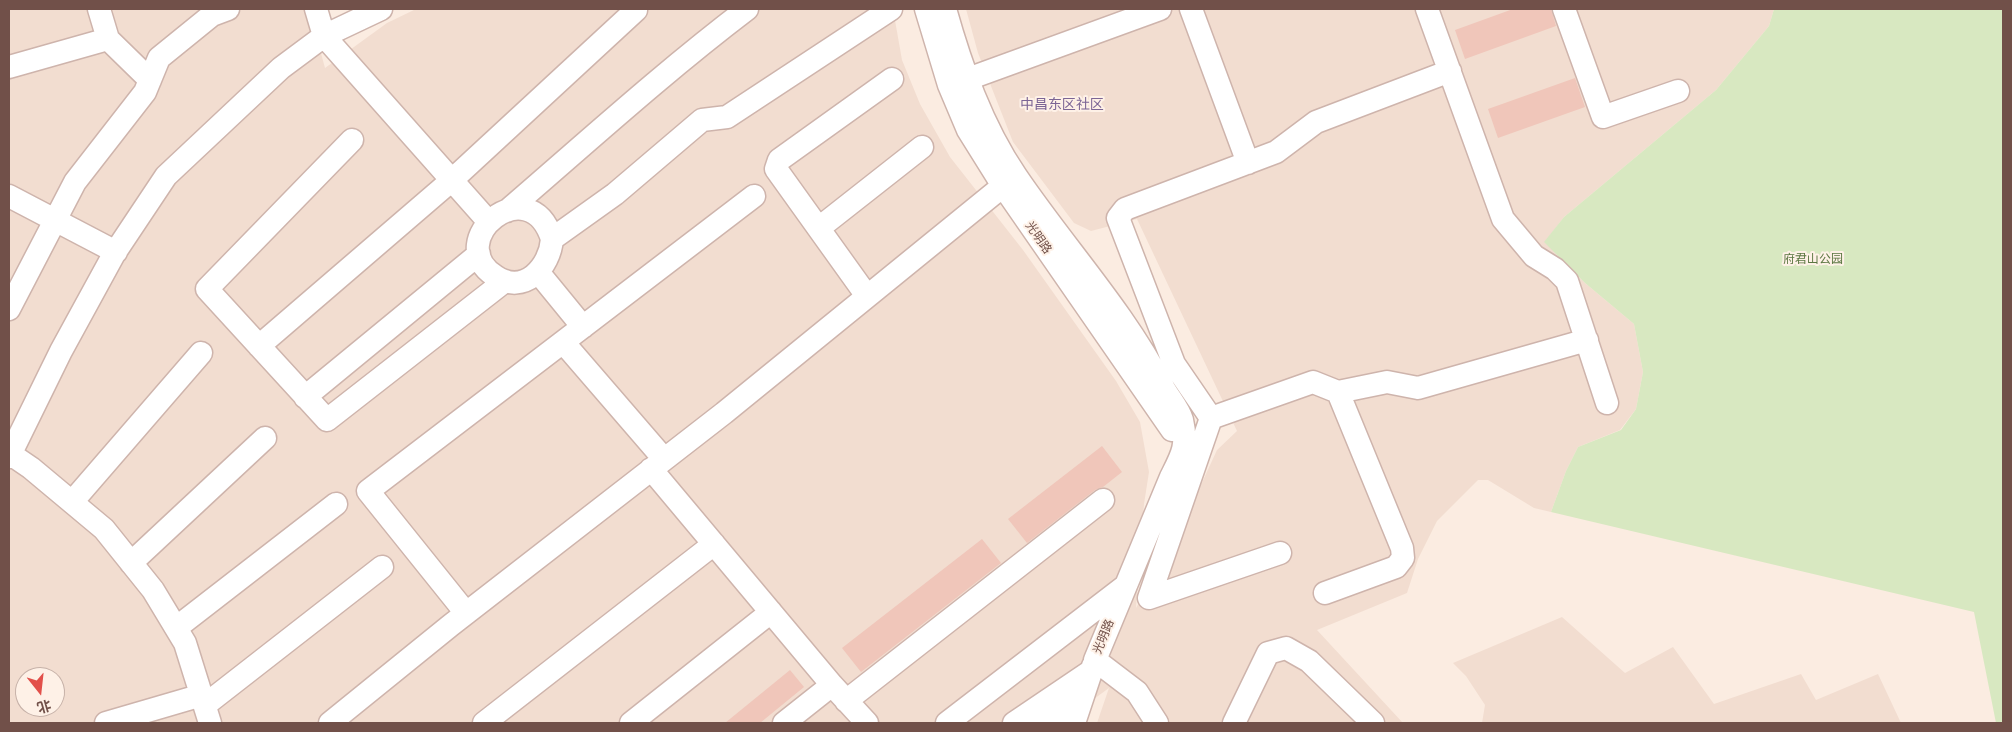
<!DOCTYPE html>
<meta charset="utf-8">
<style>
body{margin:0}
#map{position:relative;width:2012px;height:732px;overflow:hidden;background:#fbece1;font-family:Signika,"Noto Sans SC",sans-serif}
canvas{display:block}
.frame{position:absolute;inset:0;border:10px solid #715049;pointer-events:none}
.north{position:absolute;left:15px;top:667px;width:50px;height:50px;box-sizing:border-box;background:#fef1e7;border:1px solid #c6b1a8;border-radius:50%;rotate:164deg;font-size:14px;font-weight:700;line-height:20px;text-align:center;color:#715049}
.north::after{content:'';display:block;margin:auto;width:18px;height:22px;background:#e2504a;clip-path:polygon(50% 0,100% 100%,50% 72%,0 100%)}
</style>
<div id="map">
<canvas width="2012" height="732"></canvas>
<div class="frame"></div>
<div class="north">北</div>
</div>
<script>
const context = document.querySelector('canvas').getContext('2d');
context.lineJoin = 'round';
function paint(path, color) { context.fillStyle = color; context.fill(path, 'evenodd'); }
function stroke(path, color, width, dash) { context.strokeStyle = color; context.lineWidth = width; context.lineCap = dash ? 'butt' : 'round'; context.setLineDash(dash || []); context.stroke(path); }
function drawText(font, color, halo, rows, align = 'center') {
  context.font = font + ' Signika,"Noto Sans SC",sans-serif'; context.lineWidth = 4; context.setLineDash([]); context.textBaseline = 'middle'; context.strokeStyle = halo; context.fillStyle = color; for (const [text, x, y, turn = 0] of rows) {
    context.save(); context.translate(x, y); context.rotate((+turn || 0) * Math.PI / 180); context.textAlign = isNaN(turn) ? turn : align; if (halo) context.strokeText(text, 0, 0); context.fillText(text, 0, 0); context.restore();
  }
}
paint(new Path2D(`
 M9 9H309L325 68 387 23 416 9H893L902 60 920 104 950 157 1023 250 1116 381 1140 422 1149 472 1144 504 1136 608 1188 513 1217 450 1237 431 1137 219 1091 231 1074 223 1013 142 978 53 966 9H1774L1769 26 1716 90 1564 217 1545 242 1585 283 1634 324 1643 372 1636 409 1620 430 1578 447 1566 471 1551 512 1534 508 1488 480H1478L1437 521 1418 559 1407 593 1317 630 1403 723H1097L1109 688 1061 723H9ZM25 677H55V707H25Z
 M1562 617 1625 673 1673 647 1714 704 1801 674 1816 700 1878 674 1901 723H1482L1485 705 1466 676 1453 663Z`), '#f2ddd0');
paint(new Path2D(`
 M1774 9H2003V723H1996L1974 612 1551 512 1566 471 1578 447 1621 430 1636 409 1643 372 1634 324 1585 283 1544 242 1564 217 1716 90 1769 26Z`), '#d8e8c1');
paint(new Path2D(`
 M1513 9H1551L1556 26 1465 59 1455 30Z
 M1575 78 1585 107 1498 138 1488 109Z
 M1102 446 1122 472 1103 487 1095 490 1027 543 1008 519Z
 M982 539 1001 563 861 672 842 648Z
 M790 670 804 687 760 723H725Z`), '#f0c6ba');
const minor = new Path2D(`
 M99 9 108 39 150 80
 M316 9 324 36 488 221
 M926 9 949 85 968 130 1003 186 1172 430
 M945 9C961 66 982 126 1016 176 1064 247 1124 311 1163 387 1169 398 1179 409 1182 420 1188 446 1182 455 1171 477L1095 660 1137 692 1157 723
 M1191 9 1248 163
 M1427 9 1503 219 1534 256 1555 269 1567 281 1607 403
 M1564 9 1603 117 1678 91
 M9 67 108 39
 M954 84 1160 9
 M352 140 207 289 327 420 505 281
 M9 196 116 252
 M507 211C586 143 664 72 747 9
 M819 228 922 147
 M552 239C529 167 441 241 495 276 524 296 550 267 552 239L615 194 702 120 727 117 891 9
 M538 272 583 327
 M867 296 776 169 779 160 892 79
 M9 309 75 182 145 92 159 58 212 15 228 9
 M563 342 664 459
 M259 346 452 180 636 10
 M305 397 479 254
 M1211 418 1313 382 1338 392 1387 382 1418 388 1587 340
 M9 453 31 468 104 529 153 590 185 643 210 723
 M9 457 61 351 114 254 166 176 281 68 324 36 381 9
 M651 469 832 685 867 723
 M72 502 201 353
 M1280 553 1149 598 1211 418 1174 364 1118 218 1125 209 1276 152 1316 122 1450 71
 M131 563 265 438
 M1325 593 1396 567 1403 558 1402 548 1338 392
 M466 613 368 491 754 196
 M176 628 336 504
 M846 701 1103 500
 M205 705 382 567
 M106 723 202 695
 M330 723 451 625 724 413 1003 186
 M484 723 714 544
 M631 723 771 612
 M784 723 832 685
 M947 723 1124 587
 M1014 723 1091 671
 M1045 723 1083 696
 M1074 723 1093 666
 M1234 723 1268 653 1286 648 1309 661 1373 723`);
stroke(minor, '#ceb4ac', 25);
stroke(minor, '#fff', 22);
drawText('12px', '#715049', '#fef1e7', [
 ["光明路",1038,238,55],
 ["光明路",1104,637,-68]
]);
drawText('12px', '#5c7742', '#fef1e7', [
 ["府君山公园",1813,260]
]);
drawText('14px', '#7c6595', '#fef1e7', [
 ["中昌东区社区",1062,105]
]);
</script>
